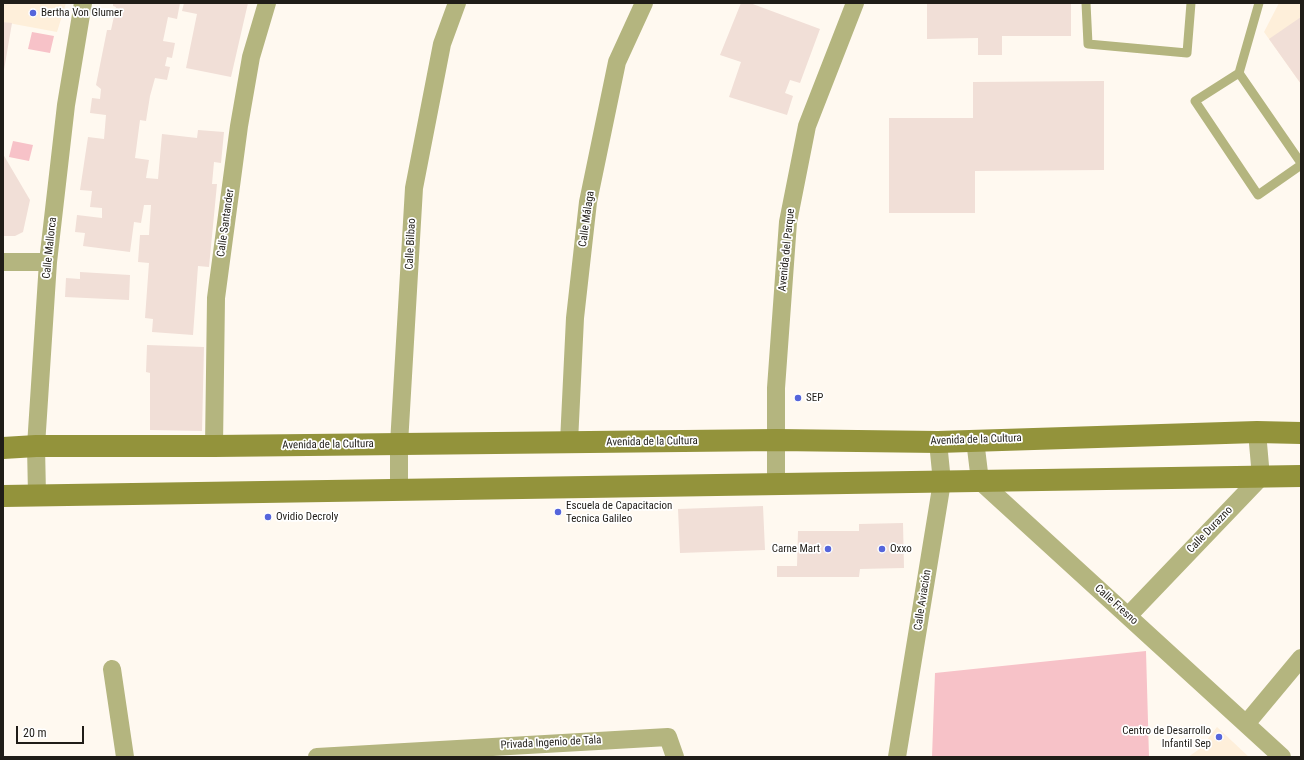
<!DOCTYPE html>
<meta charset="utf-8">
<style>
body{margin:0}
#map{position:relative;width:1304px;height:760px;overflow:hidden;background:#fff9f0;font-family:"Roboto Condensed",sans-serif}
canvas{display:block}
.frame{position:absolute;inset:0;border:4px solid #201d18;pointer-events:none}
.scale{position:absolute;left:16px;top:726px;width:68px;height:18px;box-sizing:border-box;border:2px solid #201d18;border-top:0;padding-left:5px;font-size:12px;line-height:14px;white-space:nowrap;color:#201d18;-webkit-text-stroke:3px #fff;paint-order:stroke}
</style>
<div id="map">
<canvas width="1304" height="760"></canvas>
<div class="frame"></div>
<div class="scale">20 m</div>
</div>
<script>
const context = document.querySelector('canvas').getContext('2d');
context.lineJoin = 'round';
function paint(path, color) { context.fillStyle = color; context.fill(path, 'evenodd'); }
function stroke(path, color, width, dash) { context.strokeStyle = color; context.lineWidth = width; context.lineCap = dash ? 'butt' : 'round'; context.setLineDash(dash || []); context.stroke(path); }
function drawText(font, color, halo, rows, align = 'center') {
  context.font = font + ' "Roboto Condensed",sans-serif'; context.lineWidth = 3.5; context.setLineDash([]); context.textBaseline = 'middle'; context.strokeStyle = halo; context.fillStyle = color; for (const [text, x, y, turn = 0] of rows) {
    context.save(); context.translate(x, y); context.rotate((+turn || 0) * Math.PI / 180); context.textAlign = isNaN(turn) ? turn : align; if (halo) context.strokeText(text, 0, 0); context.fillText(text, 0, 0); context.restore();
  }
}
paint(new Path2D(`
 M3 3H66L57 32 3 22Z
 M1279 3H1301V84L1264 32Z
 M1217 727 1249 757H1188L1201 748Z`), '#feefda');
paint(new Path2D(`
 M32 32 54 36 50 53 28 49Z
 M13 141 33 145 29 161 9 157Z
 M1146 651 1149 757H932L935 673Z`), '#f7c2c8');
paint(new Path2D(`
 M113 3H180L177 19 168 17 163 41 175 43 172 58 167 57 165 66 170 67 167 80 155 78 150 96 146 121 140 120 135 158 149 160 146 178 158 179 162 134 197 138 198 130 224 132 221 163 214 162 212 184H217L209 267 198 266 193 335 152 332 153 319 145 318 149 263 138 262 140 235H149L151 205H144L141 223 134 222 130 252 83 246 85 233 75 232 77 215 102 218V208L90 207 92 191 80 190 88 137 104 139 106 115 90 113 92 98 100 99 101 89 96 85 107 30H111L116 7 113 6Z
 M184 3H248L231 77 186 68 197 14 182 11Z
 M741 3H750L820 29 800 83 790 80 785 93 793 96 787 115 729 97 741 62 720 55Z
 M927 3H1071V36H1002V55H978V38L927 39Z
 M1301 17V84L1269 39Z
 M3 22 12 23 4 70 3 69Z
 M1104 81V170L975 171V213H889V118H973V82Z
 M3 154 30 200 23 232 15 236H3Z
 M80 272 130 275 129 300 65 297 66 278 80 279Z
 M147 345 204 347 202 431 150 430V373L146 372Z
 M763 506 765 550 680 553 678 509Z
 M903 523 904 568 860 569 859 577H777V566H797L798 531H859V524Z`), '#f1dfd7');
stroke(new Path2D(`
 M1086 3 1088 44 1187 53 1191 3
 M1259 3 1239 73 1195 101 1258 195 1301 165
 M1239 73 1301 163`), '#b4b57f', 9);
stroke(new Path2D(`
 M3 262H48
 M975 440 980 481 1282 757
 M569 442 575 318 588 202 617 62 644 3
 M214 446 216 298 239 126 251 57 267 3
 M776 484V388L788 222 807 126 855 3
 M399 489V444L414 188 442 44 457 3
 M37 495 36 446 48 262 66 105 83 3
 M1128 616 1261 477 1257 432
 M112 669 125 757
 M1246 724 1301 658
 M317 757 668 737 675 757
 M897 757 942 482 938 442`), '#b4b57f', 18);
stroke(new Path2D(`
 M3 448 36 446H214L777 440 938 442 1257 432 1301 433
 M3 496 1301 476`), '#93933b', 22);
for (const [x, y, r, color] of [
 [33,13,4,"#5565db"],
 [798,398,4,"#5565db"],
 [558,512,4,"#5565db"],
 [268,517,4,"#5565db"],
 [828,549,4,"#5565db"],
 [882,549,4,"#5565db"],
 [1219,737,4,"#5565db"]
]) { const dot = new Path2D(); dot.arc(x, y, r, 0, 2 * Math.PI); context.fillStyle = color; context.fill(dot); stroke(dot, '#fff', 1.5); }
drawText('11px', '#201d18', '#fff', [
 ["Bertha Von Glumer",41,13],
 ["SEP",806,398],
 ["Escuela de Capacitacion",566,506],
 ["Tecnica Galileo",566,519],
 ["Ovidio Decroly",276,517],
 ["Carne Mart",820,549,"right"],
 ["Oxxo",890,549],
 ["Centro de Desarrollo",1211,731,"right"],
 ["Infantil Sep",1211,744,"right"]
], 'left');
drawText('11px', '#201d18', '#fff', [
 ["Calle Málaga",587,219,-82],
 ["Calle Santander",226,223,-82],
 ["Calle Bilbao",411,244,-87],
 ["Calle Mallorca",50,248,-84],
 ["Avenida del Parque",787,250,-84],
 ["Avenida de la Cultura",976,440,-2],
 ["Avenida de la Cultura",652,442,-1],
 ["Avenida de la Cultura",328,445,-1],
 ["Calle Durazno",1210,530,-46],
 ["Calle Aviación",923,600,-81],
 ["Calle Fresno",1116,605,42],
 ["Privada Ingenio de Tala",551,743,-3]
]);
</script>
